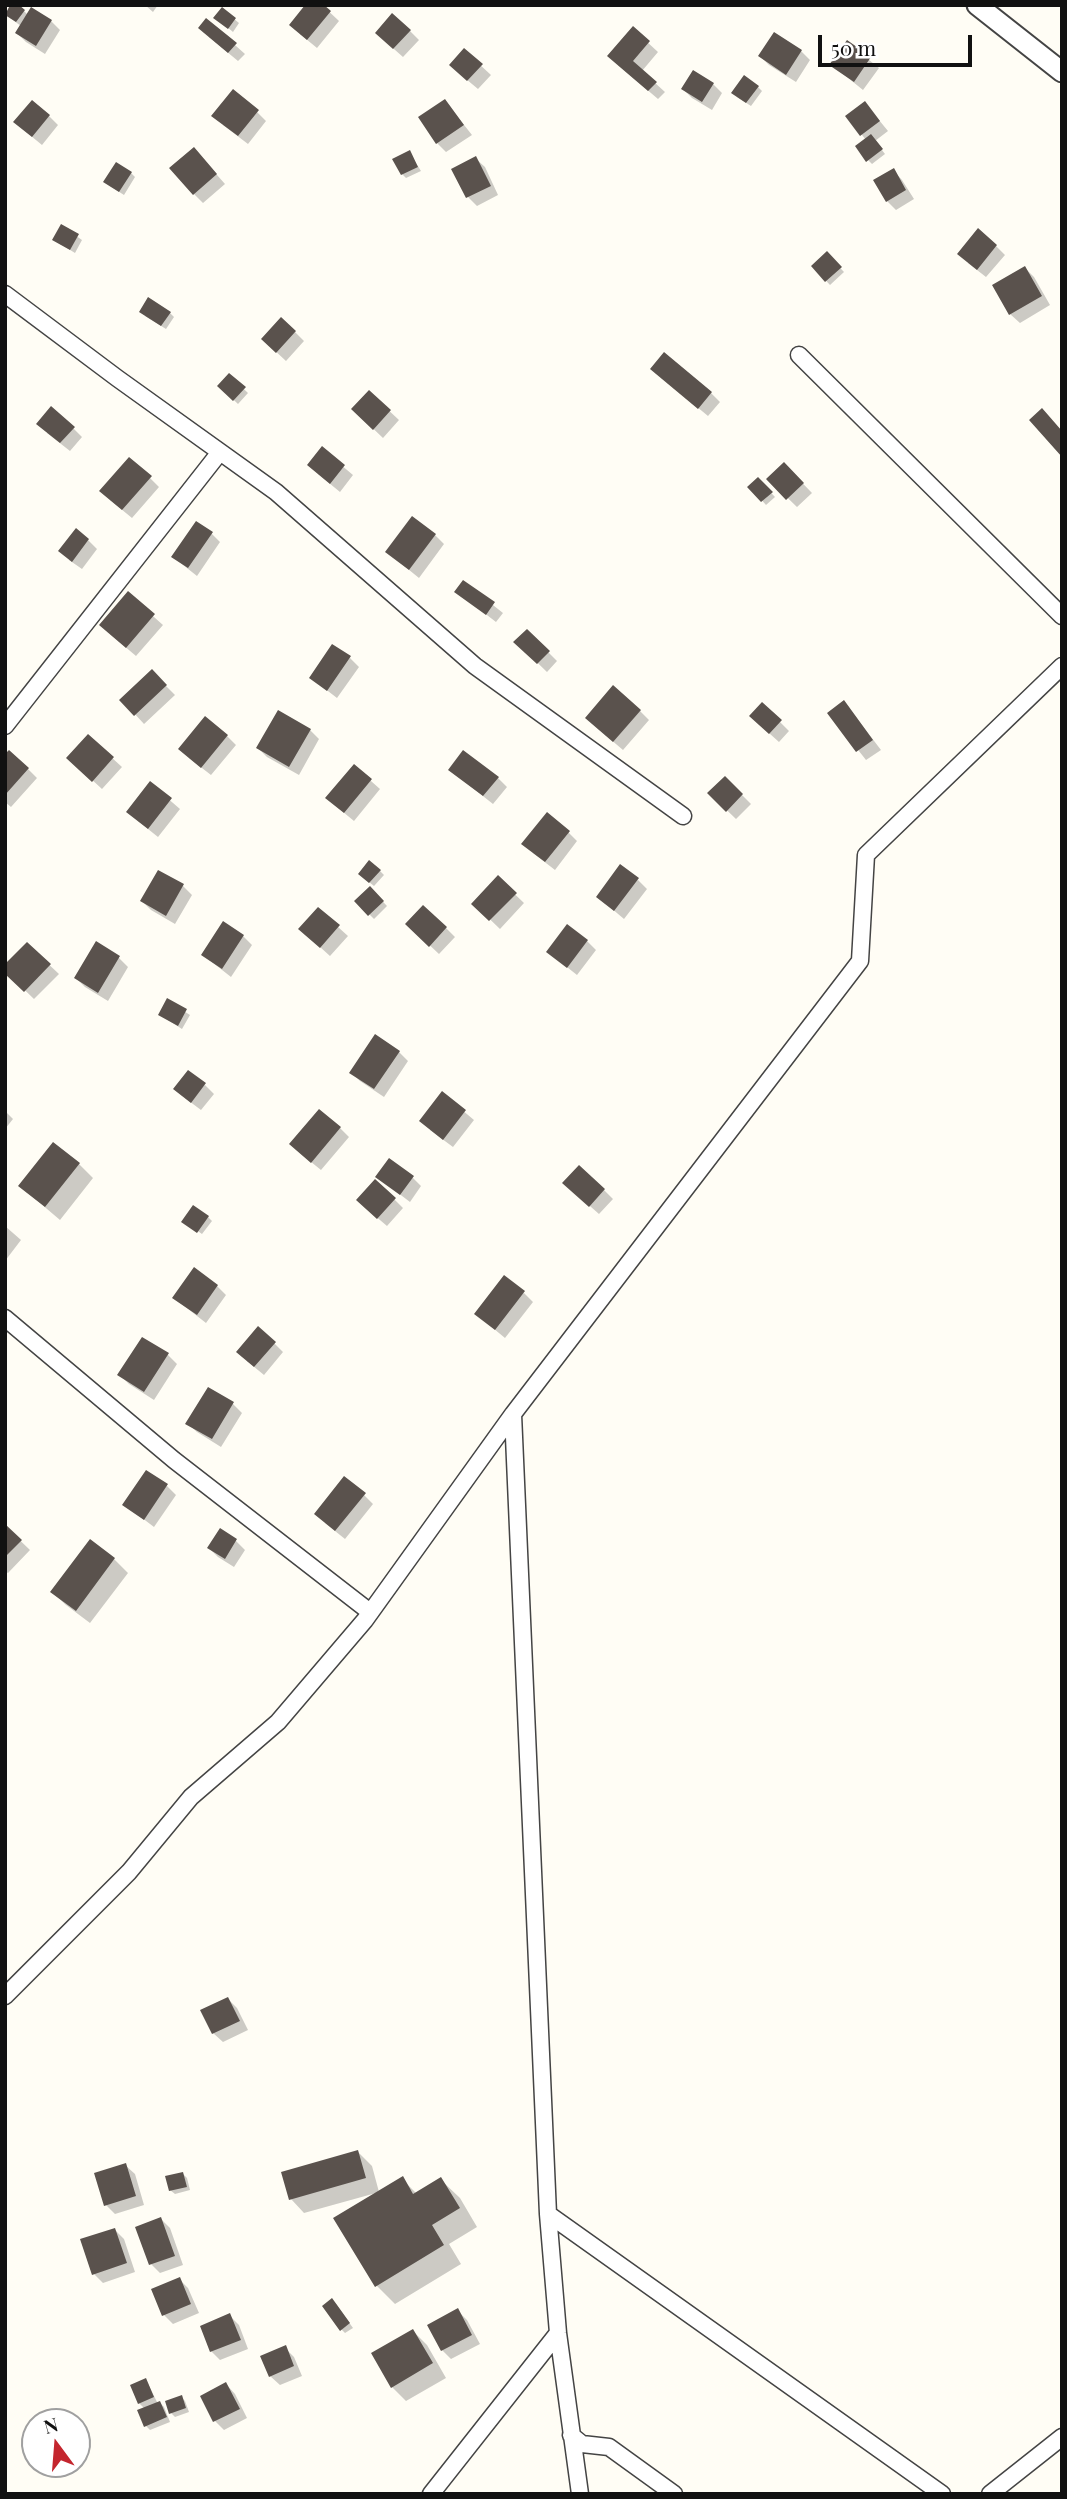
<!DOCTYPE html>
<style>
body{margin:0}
#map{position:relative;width:1067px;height:2499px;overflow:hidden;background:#fffdf5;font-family:"Playfair Display",serif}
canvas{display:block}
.frame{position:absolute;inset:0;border:7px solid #111;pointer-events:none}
.north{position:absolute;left:21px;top:2408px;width:70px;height:70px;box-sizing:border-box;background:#fff;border:2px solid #a0a0a0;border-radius:50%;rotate:344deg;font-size:19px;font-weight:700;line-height:28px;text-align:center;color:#111}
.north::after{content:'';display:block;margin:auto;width:24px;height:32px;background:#c4262e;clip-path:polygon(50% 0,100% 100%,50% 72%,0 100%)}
.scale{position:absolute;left:818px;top:35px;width:154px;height:32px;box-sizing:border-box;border:4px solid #111;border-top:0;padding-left:9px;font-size:21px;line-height:24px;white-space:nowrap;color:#111;-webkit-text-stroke:5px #fff;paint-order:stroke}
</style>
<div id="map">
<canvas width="1067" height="2499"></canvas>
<div class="frame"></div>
<div class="north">N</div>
<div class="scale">50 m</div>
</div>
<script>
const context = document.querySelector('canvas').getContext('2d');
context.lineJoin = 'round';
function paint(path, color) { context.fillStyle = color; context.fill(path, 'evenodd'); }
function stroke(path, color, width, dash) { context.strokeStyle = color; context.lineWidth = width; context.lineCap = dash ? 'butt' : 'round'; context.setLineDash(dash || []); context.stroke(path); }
paint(new Path2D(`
 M145 5H158L153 12Z
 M322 5 339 21 317 48 300 34Z
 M222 9 239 23 233 32 220 21Z
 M24 11 28 15 51 21 60 30 45 54 26 42 17 33 21 26 10 18Z
 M207 20 245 54 238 61 209 37Z
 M633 29 658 52 642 71 665 92 658 99 618 65Z
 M410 31 419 40 403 57 386 42Z
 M775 34 801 51 810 60 796 82 769 65 760 56Z
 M848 43 879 68 863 90 832 65Z
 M464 50 491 75 478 89 460 74Z
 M713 84 722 93 712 110 692 98 683 89Z
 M758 87 762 91 751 106 737 97Z
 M445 101 472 135 446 152 437 143Z
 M865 103 888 131 875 141 885 154 872 164 868 160 866 140 847 116Z
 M257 112 266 121 248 144 223 125Z
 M49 116 58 125 42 145 25 131Z
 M409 152 421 171 406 178 402 174Z
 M202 158 225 184 203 203 194 194Z
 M475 158 485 167 498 195 477 206 468 197 454 170Z
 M893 170 902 180 914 199 896 210 887 201Z
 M131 173 135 177 124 195 110 186Z
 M62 226 82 240 75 253 54 240Z
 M996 246 1005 255 986 277 968 263Z
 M827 254 844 272 830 285 813 267Z
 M1025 268 1034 277 1050 305 1020 323 1010 314Z
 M170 313 174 317 166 329 145 316Z
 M295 332 304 341 286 361 272 348Z
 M229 375 248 393 238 404 219 386Z
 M662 378 711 393 720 402 708 416Z
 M369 392 399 420 383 438 362 418Z
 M73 428 82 437 70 451 47 433Z
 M322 449 353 475 340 492 318 474Z
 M784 464 812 493 797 507 768 479Z
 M150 478 159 487 132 518 110 500Z
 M758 479 775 497 766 505 750 487Z
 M211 533 220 542 197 576 173 557Z
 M435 535 444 544 419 578 387 552Z
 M88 540 97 549 82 569 69 560Z
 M464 582 503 613 496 622 457 592Z
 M128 594 163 625 136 656 110 634Z
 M527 631 557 661 547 672 516 642Z
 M350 658 359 667 337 698 311 678Z
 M152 672 175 695 144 724 122 700Z
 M640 711 649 720 623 750 596 727Z
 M852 712 881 750 866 760 829 713Z
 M780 722 789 731 779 742 760 725Z
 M310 730 319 739 299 775 267 757 258 748Z
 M88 736 122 767 102 789 78 767Z
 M227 736 236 745 211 775 189 758Z
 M5 757 28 769 37 778 11 807 5 802Z
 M354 766 380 789 354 821 337 807Z
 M450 770 498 778 507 787 493 804Z
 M725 778 751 804 736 819 709 793Z
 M151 784 180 809 158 837 138 821Z
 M568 832 577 841 555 870 533 853Z
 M380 871 384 875 374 886 364 878Z
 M498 878 524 903 500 929 474 904Z
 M638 880 647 889 624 919 598 897Z
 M183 886 192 895 175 924 151 910 142 901Z
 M370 888 387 906 374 919 356 901Z
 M318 909 348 936 330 956 310 938Z
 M407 924 446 928 455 937 439 954Z
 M243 936 252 945 231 977 203 955Z
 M587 941 596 950 577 975 548 952Z
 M27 944 59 974 34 999 5 971Z
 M97 944 119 958 128 967 108 1001 85 987 76 978Z
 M168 1001 190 1015 182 1029 160 1015Z
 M399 1052 408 1061 384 1097 360 1081 351 1072Z
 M205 1085 214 1094 201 1110 185 1098Z
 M443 1094 474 1120 453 1147 430 1130Z
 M5 1111 13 1119 5 1129Z
 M340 1128 349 1137 321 1170 300 1153Z
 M79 1164 93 1178 60 1220 20 1186Z
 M377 1177H412L421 1186 410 1202Z
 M604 1190 613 1199 599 1214 574 1192Z
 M394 1199 403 1208 387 1226 367 1209Z
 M208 1217 212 1221 202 1234 185 1222Z
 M5 1226 21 1240 5 1261Z
 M217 1286 226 1295 206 1323 174 1298Z
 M524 1293 533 1302 505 1338 476 1314Z
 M143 1339 168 1355 177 1364 154 1400 129 1384 120 1375Z
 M274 1343 283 1352 264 1375 247 1361Z
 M208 1389 233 1404 242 1413 221 1447 197 1432 187 1423Z
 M167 1486 176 1495 154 1527 125 1505Z
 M364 1495 373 1504 345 1539 325 1523Z
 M5 1526 30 1550 8 1573 5 1571Z
 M236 1541 245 1550 234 1567 218 1557 209 1548Z
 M114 1559 128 1573 90 1623 66 1605 52 1592Z
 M228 1999 237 2008 248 2030 223 2042 213 2033Z
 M358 2152 372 2166 379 2192 402 2179 417 2194 441 2180 460 2198 477 2227 449 2244 461 2264 395 2304 376 2285V2193L304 2213 291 2199Z
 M125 2165 135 2174 144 2205 115 2214 106 2205Z
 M183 2174 187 2178 190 2190 175 2194 170 2190Z
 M161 2219 170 2228 183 2265 160 2273 151 2264Z
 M115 2230 124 2239 135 2272 103 2283 94 2274Z
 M179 2279 188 2288 199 2313 173 2324 164 2315 153 2290Z
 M336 2304 353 2328 345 2333 341 2329Z
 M458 2311 467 2320 480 2344 451 2359 442 2350Z
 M230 2316 239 2325 248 2349 220 2360 211 2351Z
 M413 2331 427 2345 446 2378 406 2401 392 2387Z
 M285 2348 294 2357 302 2376 280 2385 270 2376Z
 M146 2380 158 2404 160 2403 164 2407 170 2422 150 2430 146 2426 145 2409 139 2403Z
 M226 2384 235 2394 247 2418 224 2430 215 2421Z
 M181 2397 185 2401 189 2412 175 2417 171 2413Z`), '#0003');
paint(new Path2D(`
 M10 5H19L25 10 16 22 5 15Z
 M305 5H324L331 11 307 40 289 25Z
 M31 7 52 20 36 46 15 33Z
 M222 7 236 18 228 29 213 18Z
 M392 13 411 30 393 49 375 33Z
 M206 18 237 43 228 53 198 28Z
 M633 26 650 41 633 61 657 82 648 91 607 56Z
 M774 32 802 50 786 75 758 56Z
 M847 40 871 57 854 82 829 65Z
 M464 48 483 64 467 81 449 65Z
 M693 70 714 83 702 102 681 89Z
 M744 75 759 86 746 103 731 93Z
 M233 89 259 110 238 136 211 116Z
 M445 99 464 125 436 144 418 117Z
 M32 100 50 115 32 137 13 122Z
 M865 101 880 121 860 136 845 116Z
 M871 134 883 149 866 162 855 146Z
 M194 147 217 174 193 195 169 168Z
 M410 150 418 167 401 175 392 159Z
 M476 156 491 186 466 198 451 169Z
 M116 162 132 172 119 192 103 182Z
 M894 168 906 190 886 202 873 180Z
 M61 224 79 234 70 250 52 240Z
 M978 228 997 245 977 270 957 254Z
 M827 251 842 267 825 282 811 266Z
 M1025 266 1042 296 1009 315 992 285Z
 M148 297 171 312 161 326 139 312Z
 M281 317 296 331 276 353 261 339Z
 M664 352 712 392 698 409 650 369Z
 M229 373 246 387 233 401 217 386Z
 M369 390 391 410 373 430 351 409Z
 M51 406 75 427 60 443 36 424Z
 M1042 408 1062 431V457L1029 420Z
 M322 446 345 465 330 484 307 465Z
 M129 457 152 476 122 510 99 491Z
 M784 462 804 483 786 500 766 479Z
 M758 477 773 492 761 502 747 487Z
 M412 516 436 534 409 570 385 552Z
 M196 521 213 532 188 568 171 557Z
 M76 528 89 539 72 562 58 551Z
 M463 580 495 602 486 615 454 592Z
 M128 591 155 614 126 648 99 625Z
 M527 629 550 651 537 664 513 642Z
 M332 644 351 656 327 691 309 678Z
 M152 669 167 685 134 716 119 700Z
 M613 685 641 710 613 742 585 718Z
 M844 700 873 740 856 752 827 713Z
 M762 702 782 720 769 734 749 716Z
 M278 710 311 729 289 767 256 748Z
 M205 716 228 735 201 768 178 749Z
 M88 734 114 757 92 782 66 758Z
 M9 750 29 768 5 795V754Z
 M463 750 499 777 483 796 448 770Z
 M354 764 372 779 344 813 325 798Z
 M725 776 743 794 726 812 707 793Z
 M150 781 172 798 148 829 126 812Z
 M547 812 570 831 545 862 521 844Z
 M369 860 381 870 369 883 358 874Z
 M620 864 639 878 614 911 596 897Z
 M158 870 184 884 166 916 140 901Z
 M498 875 517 893 489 921 471 904Z
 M370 886 384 901 368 916 354 901Z
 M423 905 447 927 429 947 405 924Z
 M318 907 340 925 320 948 298 929Z
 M223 921 244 935 222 969 201 955Z
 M567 924 588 940 567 968 546 952Z
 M96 941 120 956 98 993 74 978Z
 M27 942 51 964 24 992 5 974V964Z
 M167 998 187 1009 178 1026 158 1015Z
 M375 1034 400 1051 374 1089 349 1073Z
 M188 1070 206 1083 191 1103 173 1089Z
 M442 1091 466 1110 443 1140 419 1121Z
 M319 1109 341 1127 311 1163 289 1144Z
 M53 1142 80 1163 45 1207 18 1186Z
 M389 1158 414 1176 400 1195 375 1177Z
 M579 1165 605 1189 589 1207 562 1183Z
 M375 1179 396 1198 377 1219 356 1200Z
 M193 1205 209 1216 197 1233 181 1222Z
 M194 1267 218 1285 197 1315 172 1298Z
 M504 1275 525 1291 495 1330 474 1314Z
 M258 1326 276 1342 254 1367 236 1352Z
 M142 1337 169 1353 144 1392 117 1375Z
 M208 1387 234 1402 212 1439 185 1424Z
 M146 1470 168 1484 144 1520 122 1505Z
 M344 1476 366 1493 335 1531 314 1514Z
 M5 1524 22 1540 5 1557Z
 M220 1528 237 1539 225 1559 207 1548Z
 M90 1539 115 1558 76 1611 50 1592Z
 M228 1997 240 2021 212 2034 200 2010Z
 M358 2150 366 2178 289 2200 281 2172Z
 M126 2163 136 2196 104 2206 94 2173Z
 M183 2172 187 2187 169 2191 165 2176Z
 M403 2176 413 2194 441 2177 460 2208 432 2225 444 2245 375 2287 333 2218Z
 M161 2217 175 2256 149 2265 135 2227Z
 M115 2228 127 2263 92 2275 80 2239Z
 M180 2277 191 2304 162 2316 151 2289Z
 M332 2298 350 2323 340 2331 322 2306Z
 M458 2308 472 2335 441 2351 427 2325Z
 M230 2313 241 2340 210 2352 200 2326Z
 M413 2329 433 2363 391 2388 371 2353Z
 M286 2345 294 2366 269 2377 260 2356Z
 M146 2378 154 2397 138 2404 130 2385Z
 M226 2382 240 2409 213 2422 200 2396Z
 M182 2395 186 2408 169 2414 165 2401Z
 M160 2401 167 2417 144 2427 137 2410Z`), '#5a524d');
const minor = new Path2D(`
 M5 294 117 378 276 492 475 666 683 816
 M799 355 1062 616
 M5 726 220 452
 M5 1318 174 1460 370 1612
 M5 1996 129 1872 191 1797 278 1722 365 1620 513 1414
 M548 2214 558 2333 580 2494
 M571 2435 582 2444 609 2447 674 2494
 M431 2494 558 2333
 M942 2494 548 2214 513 1414 860 961 866 855 1062 666
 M990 2494 1062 2437`);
const tertiary = new Path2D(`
 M977 5 1062 72`);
stroke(minor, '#444', 19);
stroke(tertiary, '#444', 23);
stroke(minor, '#fff', 16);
stroke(tertiary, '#fff', 19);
</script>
